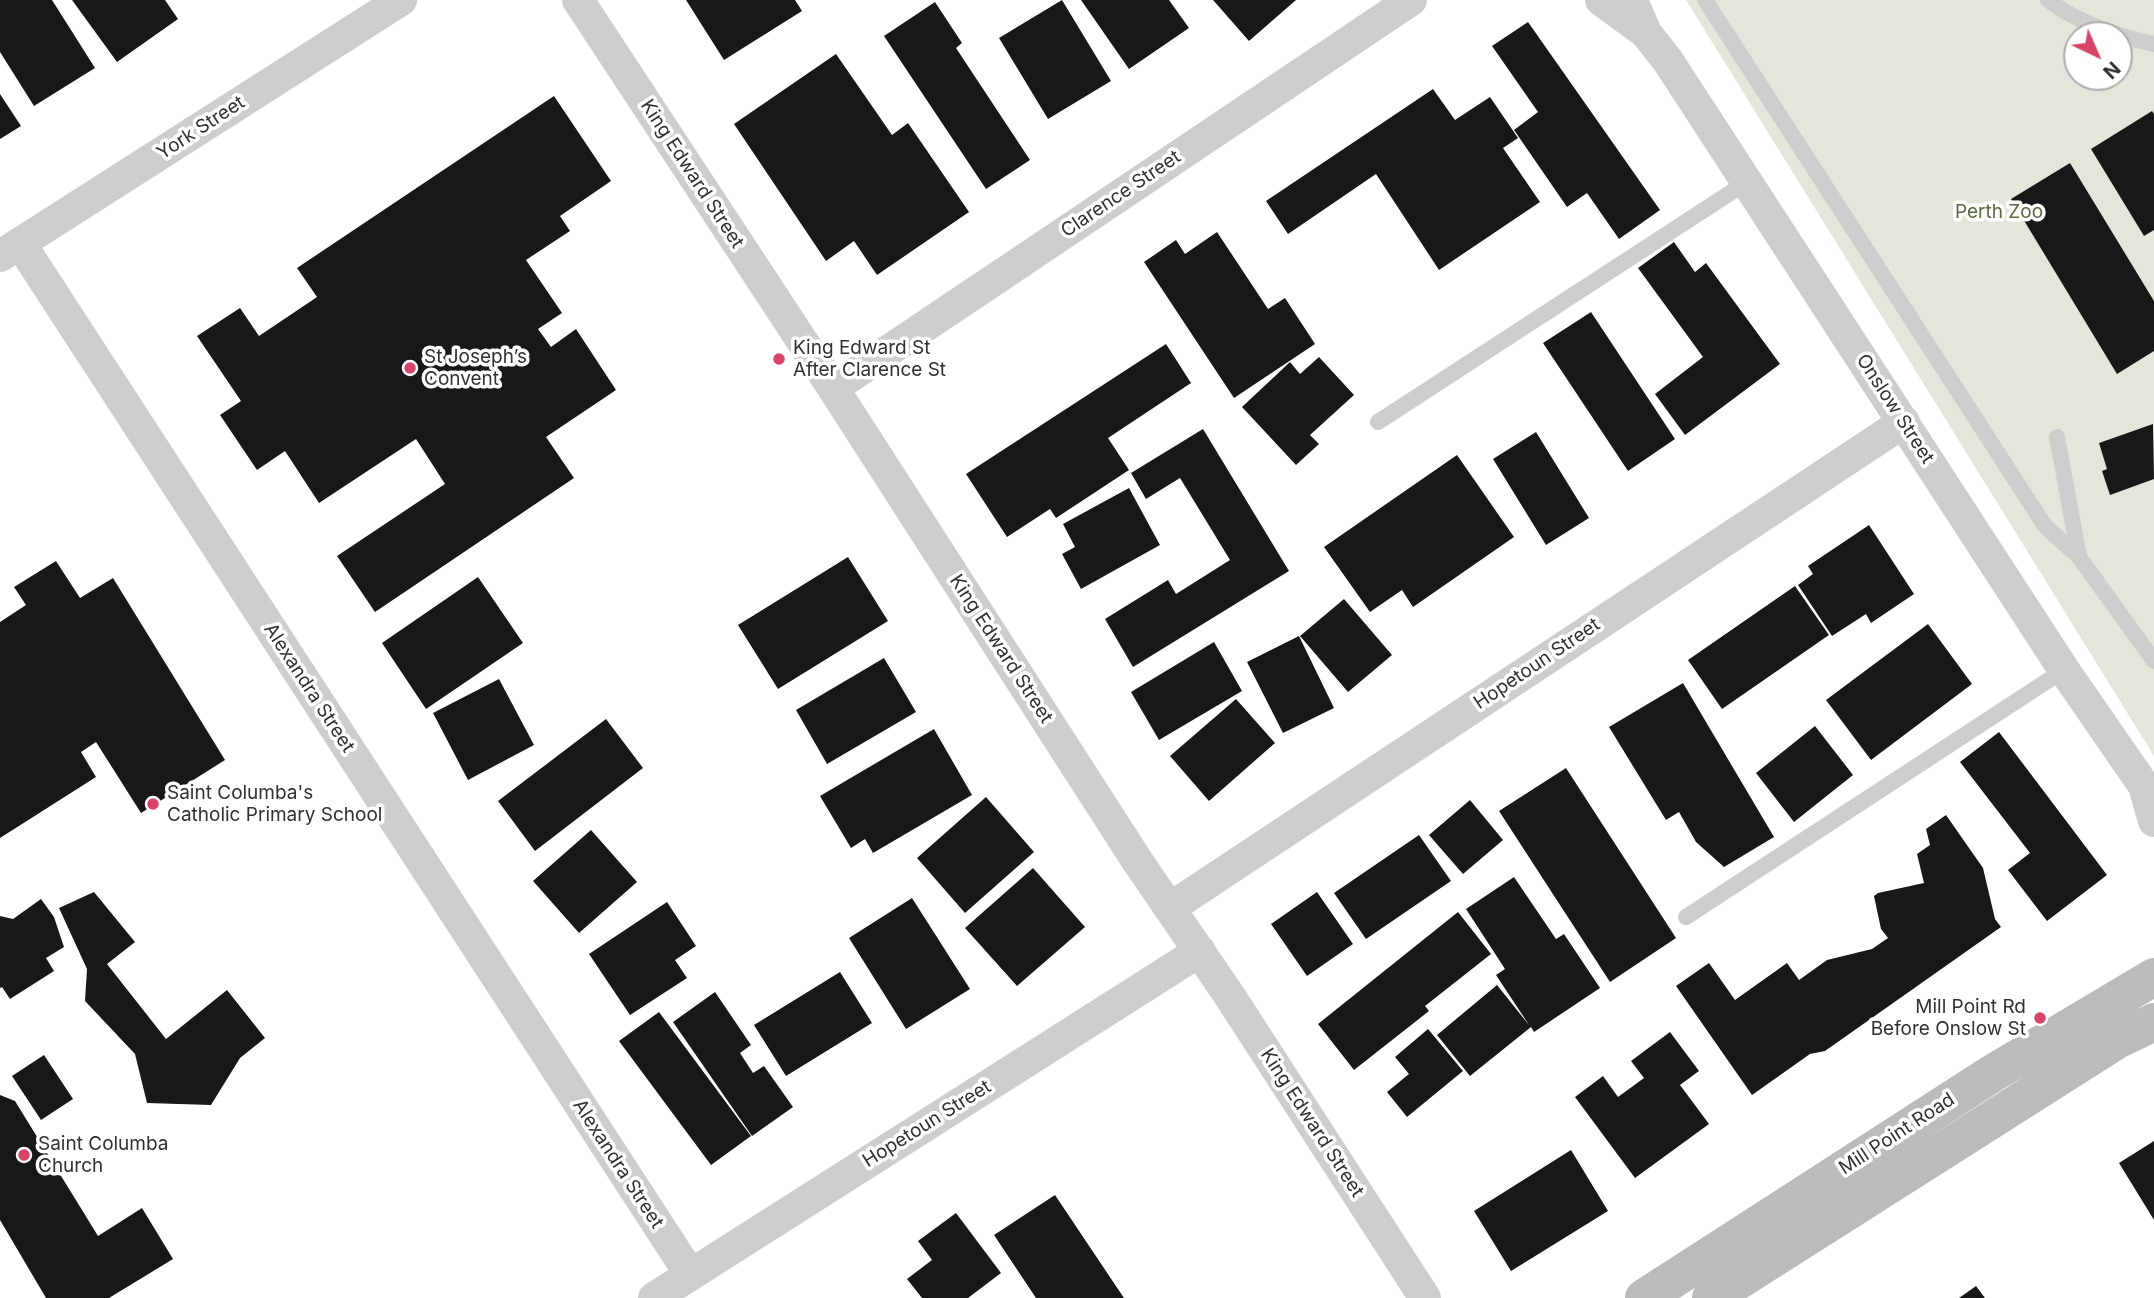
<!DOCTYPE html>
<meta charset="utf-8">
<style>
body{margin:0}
#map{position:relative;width:2154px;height:1298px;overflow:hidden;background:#fff;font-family:Inter,sans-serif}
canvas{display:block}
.north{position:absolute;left:2063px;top:21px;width:70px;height:70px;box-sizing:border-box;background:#fff;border:2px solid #adadad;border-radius:50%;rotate:136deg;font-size:19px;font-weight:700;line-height:28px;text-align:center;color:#313131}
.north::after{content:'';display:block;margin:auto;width:24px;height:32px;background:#d74467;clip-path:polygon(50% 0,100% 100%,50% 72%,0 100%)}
</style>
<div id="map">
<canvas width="2154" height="1298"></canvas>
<div class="north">N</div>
</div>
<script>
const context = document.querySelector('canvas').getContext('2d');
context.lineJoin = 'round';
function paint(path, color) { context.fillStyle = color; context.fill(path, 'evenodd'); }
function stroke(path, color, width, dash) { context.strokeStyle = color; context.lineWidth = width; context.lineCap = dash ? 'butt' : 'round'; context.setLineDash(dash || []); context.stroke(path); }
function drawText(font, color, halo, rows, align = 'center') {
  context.font = font + ' Inter,sans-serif'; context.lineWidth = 7; context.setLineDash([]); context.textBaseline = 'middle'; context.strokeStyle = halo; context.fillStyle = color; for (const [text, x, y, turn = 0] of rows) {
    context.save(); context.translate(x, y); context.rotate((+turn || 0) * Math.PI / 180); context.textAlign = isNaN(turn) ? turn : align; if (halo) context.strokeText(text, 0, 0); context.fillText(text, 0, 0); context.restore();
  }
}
paint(new Path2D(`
 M1686 0H2154V756ZM2077 35H2119V77H2077Z`), '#e3e7db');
paint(new Path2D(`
 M0 0H52L95 68 34 106 0 52Z
 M72 0H165L178 19 117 62Z
 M686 0H795L802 11 724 60Z
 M1062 0 1111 81 1048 119 999 38Z
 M1081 0H1169L1189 28 1129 69Z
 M1213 0H1296L1249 41Z
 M935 2 962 43 956 48 1030 160 986 189 884 36Z
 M1528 22 1660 210 1619 239 1587 193 1567 207 1514 130 1538 112 1492 46Z
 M836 54 892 135 908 123 969 212 877 275 854 241 826 261 734 124Z
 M1433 89 1455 120 1490 97 1518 138 1503 148 1540 202 1439 270 1376 174 1288 234 1266 201Z
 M0 94 21 126 0 139Z
 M554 96 611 181 560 216 570 231 526 260 562 313 538 329 551 347 576 329 616 390 546 437 574 478 375 612 337 556 445 484 416 439 319 503 285 451 257 470 220 415 241 401 197 336 240 308 259 336 317 297 297 268Z
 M2152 111 2154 114V230L2144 236 2091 149Z
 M2070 163 2154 301V351L2117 374 2011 199Z
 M1217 232 1268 309 1285 298 1315 344 1234 398 1144 262 1176 240 1185 254Z
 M1674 242 1695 272 1706 263 1780 364 1685 435 1655 394 1703 357 1638 268Z
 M1591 312 1675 439 1628 471 1543 343Z
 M1166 344 1191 383 1108 438 1129 470 1056 518 1050 509 1007 537 966 474Z
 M1319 357 1354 395 1310 435 1319 444 1296 465 1242 407 1290 362 1300 374Z
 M2153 424 2154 479 2110 495 2102 471 2107 469 2099 443Z
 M1203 429 1289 571 1133 667 1105 619 1168 580 1176 594 1230 560 1180 478 1146 499 1131 473Z
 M1536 432 1589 518 1546 545 1493 459Z
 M1457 455 1514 537 1413 607 1402 590 1370 612 1324 547Z
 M1129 488 1160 545 1081 589 1062 554 1075 547 1063 524Z
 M1869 525 1914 594 1871 623 1866 614 1832 636 1798 585 1813 574 1808 566Z
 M848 557 888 621 778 689 738 625Z
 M56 561 80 598 113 578 225 760 141 813 96 742 81 752 96 777 0 838V622L26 605 14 587Z
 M478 577 523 643 426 709 382 643Z
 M1795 586 1829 635 1722 709 1688 660Z
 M1344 599 1392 655 1348 692 1300 636Z
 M1928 624 1972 684 1871 760 1826 700Z
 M1299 636 1334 708 1283 733 1247 662Z
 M1214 642 1242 691 1159 740 1131 692Z
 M884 658 916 712 827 764 796 710Z
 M499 679 534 745 468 780 433 713Z
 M1683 683 1774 837 1724 867 1696 842 1679 812 1666 820 1609 727Z
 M1236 699 1275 743 1209 801 1170 756Z
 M606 719 643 768 535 851 498 801Z
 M1815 726 1853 775 1794 822 1756 773Z
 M934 729 972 795 873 853 865 839 851 848 820 796Z
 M1999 732 2107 875 2047 921 2008 870 2030 853 1960 762Z
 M1566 768 1676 938 1610 982 1499 811Z
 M986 797 1034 852 965 913 917 858Z
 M1470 800 1503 840 1463 874 1429 835Z
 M1946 815 1983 868 1995 919 2001 927 1825 1051 1810 1054 1752 1095 1676 986 1709 963 1735 1000 1787 963 1799 980 1827 960 1872 949 1888 938 1881 929 1874 896 1878 893 1924 883 1917 854 1930 845 1926 829Z
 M591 830 637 882 579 933 533 881Z
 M1419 835 1451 881 1366 939 1334 893Z
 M1033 868 1085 927 1017 986 965 928Z
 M1514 877 1556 939 1564 934 1600 988 1534 1032 1531 1027 1470 1076 1437 1035 1497 985 1529 1025 1496 975 1505 969 1466 909Z
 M94 892 135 942 107 964 166 1039 227 990 265 1038 240 1058 211 1105 147 1103 135 1054 85 1001 87 969 59 908Z
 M1317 892 1353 944 1307 976 1271 924Z
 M912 898 970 989 906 1029 849 938Z
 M41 899 54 917 64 947 46 958 54 971 10 999 2 987 0 988V916L13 919Z
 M667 902 696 946 675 960 687 978 630 1015 589 954Z
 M1458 912 1491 954 1425 1006 1429 1011 1354 1070 1318 1024Z
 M840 972 872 1023 786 1076 754 1025Z
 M715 992 751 1045 740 1053 753 1073 764 1066 793 1107 752 1136 673 1022Z
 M659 1012 751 1136 711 1165 619 1041Z
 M1428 1029 1463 1071 1407 1117 1387 1092 1409 1074 1395 1057Z
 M1670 1032 1699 1071 1680 1085 1709 1124 1635 1178 1575 1097 1603 1076 1618 1097 1644 1078 1631 1061Z
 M44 1055 73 1099 41 1120 12 1076Z
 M0 1095 15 1101 98 1236 142 1208 173 1259 109 1298H46L0 1220Z
 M2154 1141V1220L2119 1163Z
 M1571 1150 1608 1211 1511 1271 1474 1211Z
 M1055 1195 1124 1298H1036L994 1235Z
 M956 1213 1001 1273 968 1298H922L907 1279 932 1260 918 1241Z
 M1976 1286 1985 1298H1959Z`), '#181818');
stroke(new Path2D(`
 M1705 0 2045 526 2079 557
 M2048 0C2076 22 2120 37 2154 44
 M1378 422 1747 182
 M2057 437 2079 557 2154 661
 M1686 917 2064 670`), '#cecece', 16);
stroke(new Path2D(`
 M578 0 833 388 1138 862 1229 995 1425 1298
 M1601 0 1645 32
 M1632 0 1646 33 1668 61 2064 670 2144 786 2154 795
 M20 243 690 1274
 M0 256 401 0
 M833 388 1411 0
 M2144 786 2154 821
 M1170 908 1904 422
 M654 1298 1200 951`), '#cecece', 32);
stroke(new Path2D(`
 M1644 1298 1993 1073 2154 977
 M1711 1298 2117 1040 2154 1022`), '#bbb', 38);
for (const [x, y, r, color] of [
 [779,359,7,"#d74467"],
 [410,368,7,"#d74467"],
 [153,804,7,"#d74467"],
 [2040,1018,7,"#d74467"],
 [24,1155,7,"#d74467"]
]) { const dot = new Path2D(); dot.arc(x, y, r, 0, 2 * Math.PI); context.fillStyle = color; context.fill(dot); stroke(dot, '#fff', 2.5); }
drawText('19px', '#313131', '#fff', [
 ["York Street",201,128,-33],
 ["King Edward Street",692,174,57],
 ["Clarence Street",1121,194,-34],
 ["Onslow Street",1895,409,57],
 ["King Edward Street",1001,649,57],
 ["Hopetoun Street",1537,664,-34],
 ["Alexandra Street",309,688,57],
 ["King Edward Street",1312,1123,57],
 ["Hopetoun Street",927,1124,-32],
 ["Mill Point Road",1897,1134,-33],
 ["Alexandra Street",618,1164,57]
]);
drawText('19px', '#5b6942', '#fff', [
 ["Perth Zoo",1999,212]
]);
drawText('19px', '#313131', '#fff', [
 ["King Edward St",793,348],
 ["After Clarence St",793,370],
 ["St Joseph’s",424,357],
 ["Convent",424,379],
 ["Saint Columba's",167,793],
 ["Catholic Primary School",167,815],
 ["Mill Point Rd",2026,1007,"right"],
 ["Before Onslow St",2026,1029,"right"],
 ["Saint Columba",38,1144],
 ["Church",38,1166]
], 'left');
</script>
